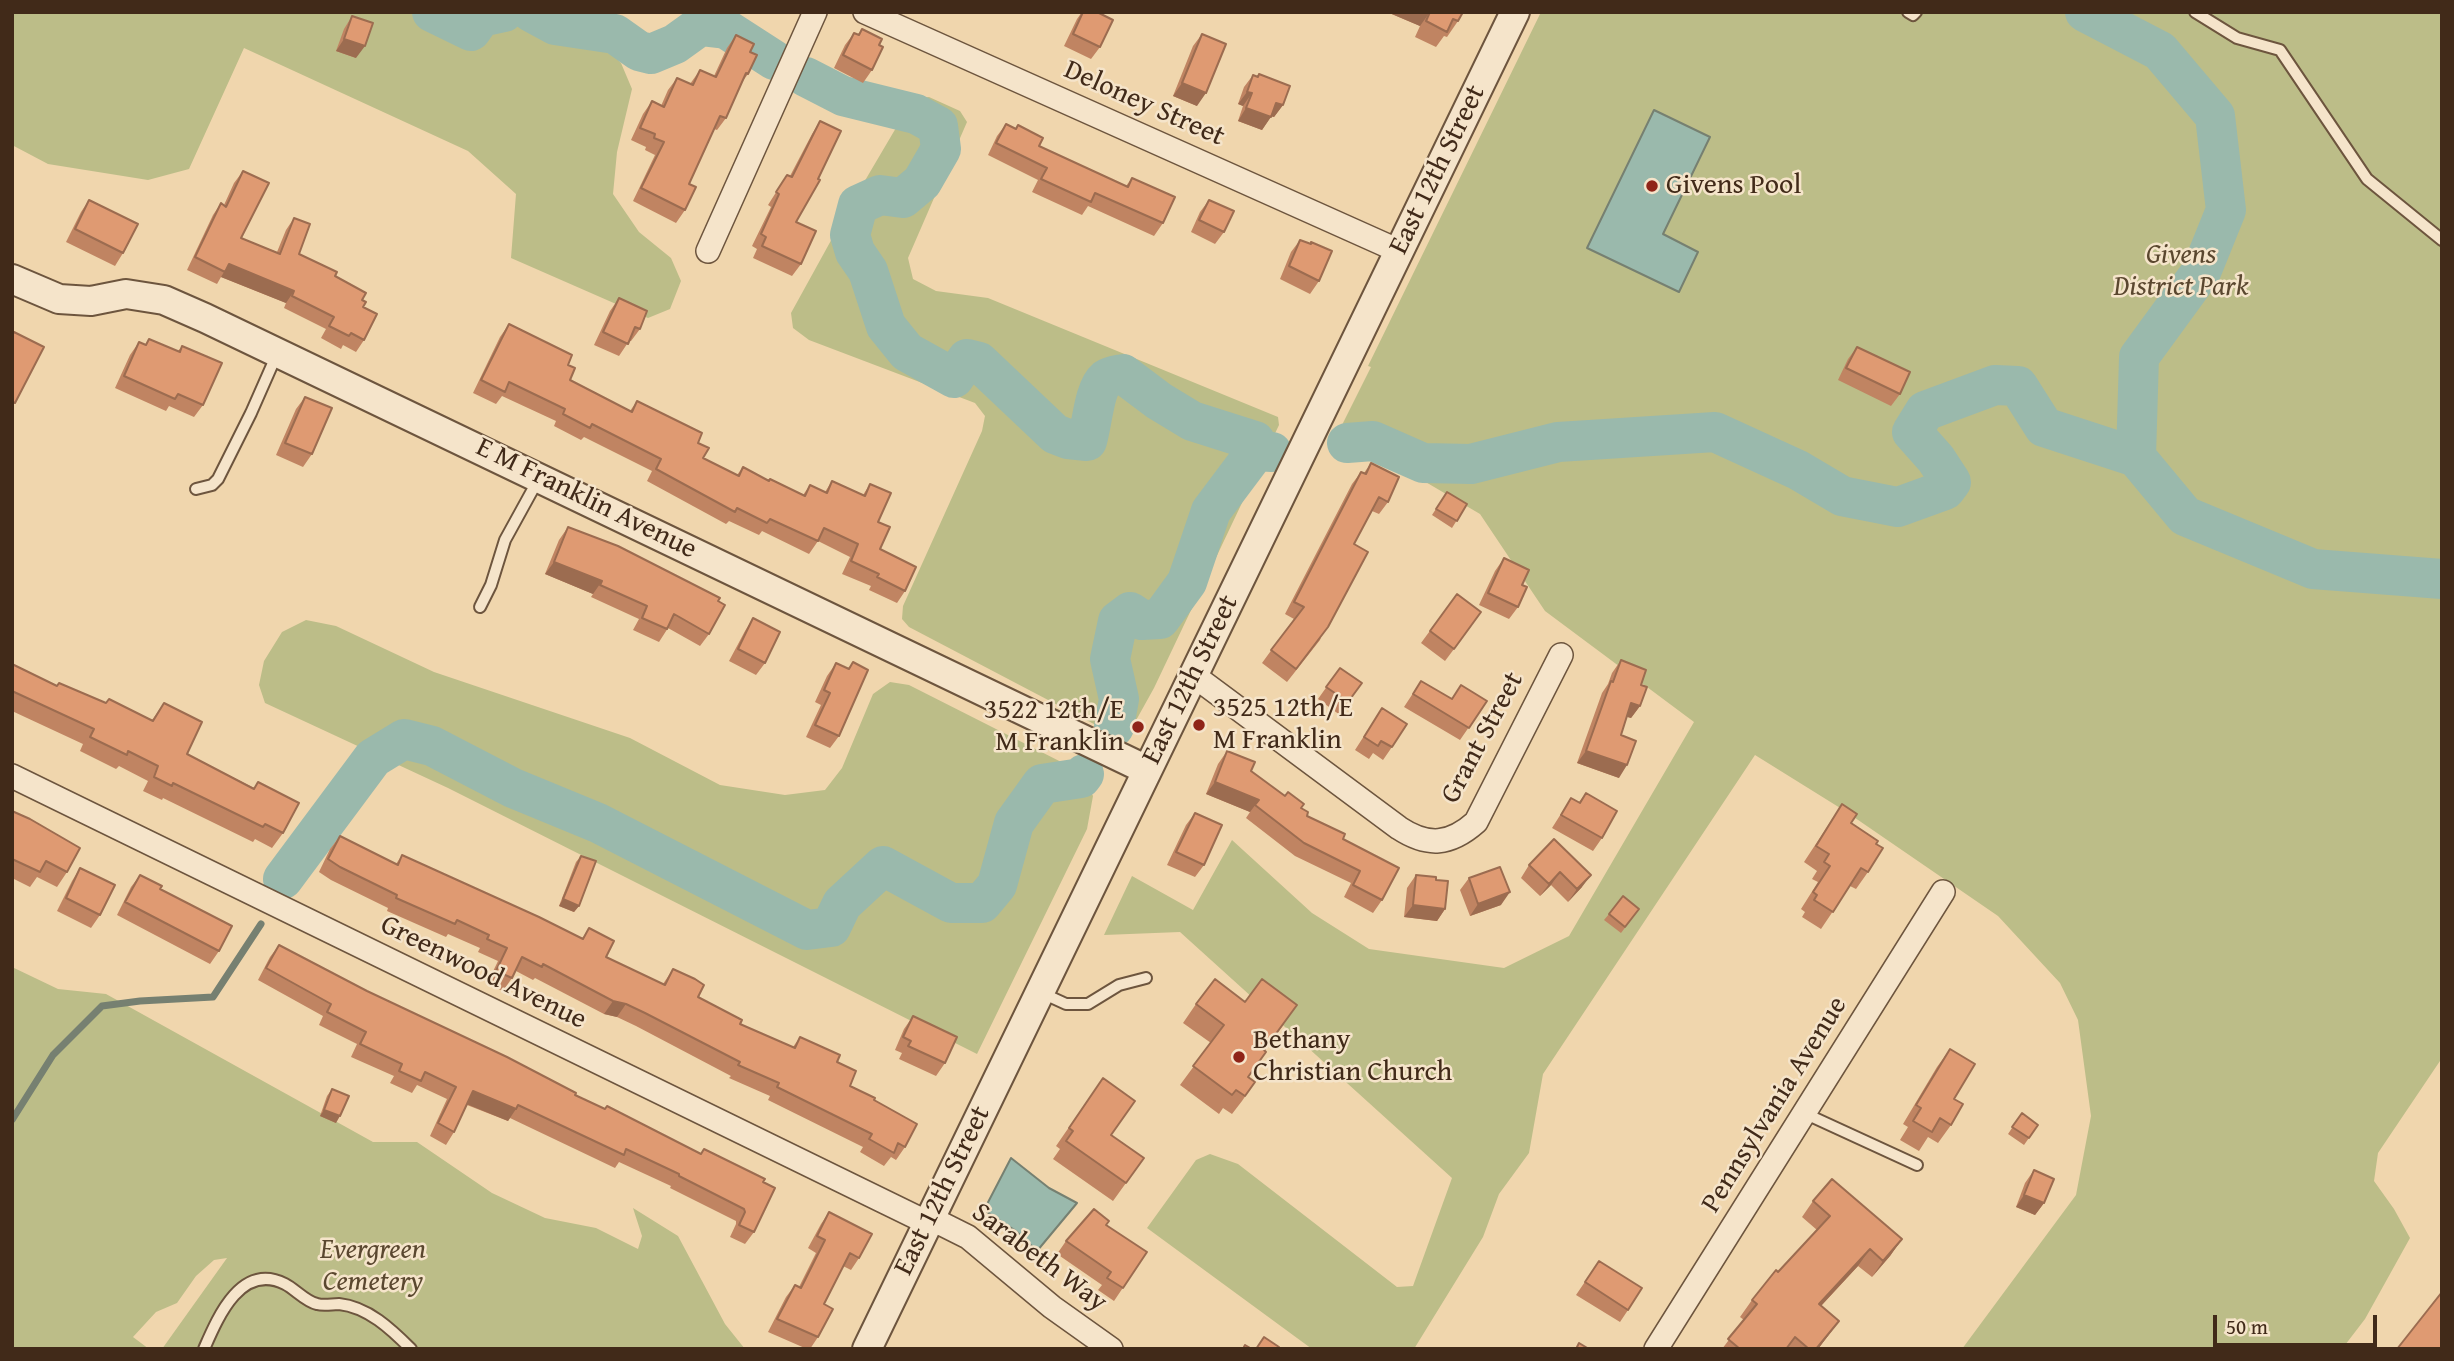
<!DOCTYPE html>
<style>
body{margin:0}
#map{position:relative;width:2454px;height:1361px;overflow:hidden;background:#f0d6ad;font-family:"Gentium Book Plus",serif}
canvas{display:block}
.frame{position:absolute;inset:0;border:14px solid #412a19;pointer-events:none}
.scale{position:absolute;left:2213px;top:1315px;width:164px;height:32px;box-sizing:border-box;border:4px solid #412a19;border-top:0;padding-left:9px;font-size:21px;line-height:24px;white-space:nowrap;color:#412a19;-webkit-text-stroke:5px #f5e4ca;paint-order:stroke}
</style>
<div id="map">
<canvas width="2454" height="1361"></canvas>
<div class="frame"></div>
<div class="scale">50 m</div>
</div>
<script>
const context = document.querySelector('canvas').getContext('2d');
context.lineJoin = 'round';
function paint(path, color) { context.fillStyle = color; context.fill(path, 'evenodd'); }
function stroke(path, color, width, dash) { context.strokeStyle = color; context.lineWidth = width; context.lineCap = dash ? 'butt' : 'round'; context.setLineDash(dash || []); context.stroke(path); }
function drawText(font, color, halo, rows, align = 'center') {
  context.font = font + ' "Gentium Book Plus",serif'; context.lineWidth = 5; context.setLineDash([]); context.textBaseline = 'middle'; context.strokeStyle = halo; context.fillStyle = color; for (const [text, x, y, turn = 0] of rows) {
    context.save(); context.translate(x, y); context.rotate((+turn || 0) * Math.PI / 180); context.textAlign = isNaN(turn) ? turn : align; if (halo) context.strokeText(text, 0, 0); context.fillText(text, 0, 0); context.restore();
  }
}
paint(new Path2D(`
 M12 12H533L599 40 621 63 632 89 617 152 613 194 639 232 671 258 681 281 670 309 648 318 511 258 516 194 468 151 244 48 189 169 148 180 48 164 12 145Z
 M1541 12H2442V1058L2378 1153 2374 1181 2394 1209 2410 1238 2365 1319 2342 1349H1962L2076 1195 2091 1116 2078 1020 2060 983 1998 916 1845 811 1755 755 1543 1074 1529 1153 1499 1194 1483 1237 1414 1349H1312L1147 1228 1196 1160 1210 1154 1238 1164 1397 1287 1413 1286 1452 1178 1180 932 1104 935 1132 876 1193 910 1232 840 1312 913 1369 949 1504 968 1569 936 1694 722 1545 611 1480 514 1339 431 1371 367 1368 366Z
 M929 97 960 111 967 122 908 258 913 279 936 291 988 298 1278 417 1279 425 1154 688 1129 733 1122 735 1111 733 909 627 902 619 903 606 982 431 985 416 975 403 809 340 793 328 791 313 850 206 913 99Z
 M306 620 336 626 434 672 630 738 720 785 785 795 825 790 842 768 873 694 890 682 909 685 1081 772 1093 796 1087 829 977 1054 448 788 265 703 259 685 264 661 282 632Z
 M12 967 58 989 106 994 373 1142H417L492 1193 545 1218 596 1228 638 1249 642 1236 633 1208 678 1236 725 1324 745 1349H162L227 1258 214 1260 196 1276 177 1303 156 1312 133 1337 149 1349H12Z`), '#bcbd88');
const water = new Path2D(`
 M1654 110 1710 137 1663 234 1698 252 1679 292 1587 248Z
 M1011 1158 1049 1188 1077 1203 1037 1251 1016 1231 984 1210Z`);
paint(water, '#9ab9ac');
stroke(water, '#768071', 2);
stroke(new Path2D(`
 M12 1120 53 1055 102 1006 140 1001 213 997 261 924`), '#768071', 7);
stroke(new Path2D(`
 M432 12 471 31 481 17 504 12
 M531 12 555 25 615 34 639 51 651 54 675 44 700 26 726 29 774 60
 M2085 12 2160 51 2215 116 2226 210 2201 272 2139 357 2136 457 2185 516 2313 569 2442 579
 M806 77 843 96 916 114 938 126 941 149 922 182 903 198 880 195 858 205 850 235 855 252 868 271 886 326 907 352 954 378 967 359 979 362 1055 434 1068 439 1087 441C1092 425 1094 389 1106 379 1110 376 1118 375 1123 374L1159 401 1192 421 1255 441 1256 451
 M1347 443 1373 441 1423 463 1471 464 1558 442 1715 432 1798 470 1842 496 1898 507 1945 490 1951 482 1936 459 1912 432 1925 411 1995 385 2018 386 2044 427 2136 457
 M1114 727 1119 699 1110 659 1118 621 1130 612 1142 620 1160 619 1187 582 1211 511 1256 451 1272 452
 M283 879 373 758 404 739 432 746 513 788 598 823 807 930 831 927 842 904 883 866 951 903H982L997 885 1014 823 1042 784 1081 778 1084 774`), '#9ab9ac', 40);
const service = new Path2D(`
 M1908 12 1913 15 1916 12
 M2195 12 2237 38 2280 50 2367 179 2442 240
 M196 489 212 485 218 479 251 413 277 354
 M480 607 491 585 505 540 538 480
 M1042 993 1066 1004H1088L1119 985 1146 978
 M1806 1114 1917 1165
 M204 1349C218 1317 241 1262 285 1284 295 1289 306 1302 317 1304 324 1306 332 1304 339 1304 368 1307 391 1329 411 1349`);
const minor = new Path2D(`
 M865 12 1399 251
 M708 251 815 12
 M1193 675 1399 828C1428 847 1450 845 1476 822L1561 655
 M12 776 928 1223
 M930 1218 968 1237 1052 1307 1111 1349
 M1656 1349 1943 892`);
const tertiary = new Path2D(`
 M12 279 59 299 91 301 126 294 164 300 205 318 1147 770
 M867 1349 1515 12`);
stroke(service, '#6d553e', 14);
stroke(minor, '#6d553e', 26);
stroke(tertiary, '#6d553e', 32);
stroke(service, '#f5e4ca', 10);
stroke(minor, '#f5e4ca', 23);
stroke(tertiary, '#f5e4ca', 28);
paint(new Path2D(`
 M1082 12H1097L1100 47 1091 59 1064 46 1077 19Z
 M1387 12H1463L1458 21 1447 37 1444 36 1436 47 1415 37 1420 26Z
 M352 16 356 58 336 51 344 29Z
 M862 29 879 45 872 70 863 83 834 68 845 45 854 33 858 35Z
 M1202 34 1197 106 1173 96 1193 46Z
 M736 35 750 52 748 74 739 86 726 118 717 130 714 129 689 184 685 210 676 223 633 201 655 155 645 150 646 147 631 140 643 114 652 101 661 106 668 90 677 78 690 84 700 70 714 76 727 48Z
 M1259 74 1283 105 1274 117 1271 116 1262 130 1238 121 1243 106 1238 104 1244 87 1253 75 1257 76Z
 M820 121 796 222 801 264 792 276 753 258 757 249 752 246 771 207 768 205 787 175 790 176 812 134Z
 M1006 124 1015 129 1018 125 1039 146 1126 186 1132 178 1163 223 1154 236 1088 206 1082 215 1032 192 1038 180 988 155 997 136Z
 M243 171 241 238 277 252 286 230 294 218 299 254 335 276 362 300 364 340 356 352 343 345 341 349 321 338 326 329 284 308 286 303 221 277 217 284 187 270 213 215 221 203 224 205 234 183Z
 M89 200 123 253 115 266 66 242 81 212Z
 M1209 200 1224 232 1215 244 1191 232 1200 212Z
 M1300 240 1310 244 1311 242 1319 281 1310 294 1280 279 1291 252Z
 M619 298 640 329 631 341H629L619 356 594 345 610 311Z
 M509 324 568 365 570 380 630 411 637 401 698 443 703 458 737 475 743 467 769 481 803 495 810 485 825 492 832 481 863 495 870 484 878 522 880 549 905 591 897 603 869 590 871 586 842 574 850 557 818 541 809 554 762 531 759 535 729 521 726 524 647 481 652 471 584 437 581 440 554 426 556 421 502 396 496 404 473 393 500 337Z
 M149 339 178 351 182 346 203 405 194 417 169 406 166 411 115 388 130 355 139 342 145 345Z
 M1857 347 1900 394 1891 406 1838 380 1848 359Z
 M305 397 312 454 303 467 276 455 296 409Z
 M1371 463 1388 502 1379 514 1372 511 1354 544 1320 640 1287 682 1262 663 1294 619 1285 614 1352 484 1361 472 1364 473Z
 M1447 492 1467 504 1452 528 1432 515Z
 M568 527 709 634 700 646 668 628 659 642 633 630 639 619 591 597 593 594 545 574 559 540Z
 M1504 558 1522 585 1518 607 1509 619 1479 605 1495 571Z
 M1457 594 1472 625 1445 661 1421 643Z
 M753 618 765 663 756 675 729 661 745 631Z
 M1621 660 1641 685 1640 706 1631 718 1627 717 1621 735 1619 778 1577 763 1602 693 1608 684 1612 673Z
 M853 662 839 736 830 748 806 737 821 705 815 702 827 676 836 663 848 669Z
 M12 664 57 686 59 683 106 703 109 699 152 720 164 703 187 754 254 788 258 782 283 833 272 848 255 839 253 842 163 798 162 800 143 791 148 781 119 766 116 769 80 751 83 744 12 711Z
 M1340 668 1348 702 1340 715 1318 699Z
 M1421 681 1452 699 1461 685 1487 701 1460 740 1404 707Z
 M1382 708 1392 747 1383 760 1373 753 1369 759 1355 750Z
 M1227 751 1251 771 1301 808 1307 816 1343 839 1382 900 1373 913 1344 897 1351 883 1295 856 1246 818 1250 812 1206 794 1218 764Z
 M1586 793 1602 838 1593 851 1552 828 1571 798 1579 802Z
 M1842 804 1851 823 1876 844 1868 872 1856 889 1850 886 1821 929 1802 917 1805 912 1801 909 1818 882 1812 879 1817 871 1804 862Z
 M12 811 67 872 57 887 37 877 30 887 12 878Z
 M1195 813 1204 865 1195 877 1167 865 1186 825Z
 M340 836 396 864 402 855 582 939 589 928 606 957 663 984 673 969 698 997 740 1024 793 1047 800 1037 837 1062 850 1086 874 1100 905 1147 896 1160 891 1157 884 1166 860 1152 863 1147 768 1100 770 1096 729 1078 731 1076 636 1026 617 1017 604 1014 535 978 533 980 516 971 512 978 503 991 487 984 498 961 478 952 480 948 448 934 446 937 387 911 388 908 331 880 319 872 330 849Z
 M1554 839 1582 887 1568 902 1551 885 1540 896 1521 878 1529 865Z
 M581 856 579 906 574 912 559 906 576 862Z
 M80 868 100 915 91 928 57 911 72 881Z
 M140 875 160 889 219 951 210 964 117 915 131 887Z
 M1416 875 1436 880 1445 909 1437 921 1404 917 1407 888Z
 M1469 878 1501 905 1470 916 1460 890Z
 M1639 909 1621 933 1604 920 1609 914Z
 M279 945 367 991 575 1095 700 1154 704 1149 763 1182 754 1232 745 1244 730 1237 736 1224V1221L670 1188 671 1186 619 1162 615 1168 510 1118 508 1121 467 1105 454 1132 446 1145 430 1136 447 1099 417 1085 412 1093 390 1083 394 1076 351 1057 357 1044 319 1025 323 1016 258 980 270 957Z
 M1245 1002 1284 1024 1265 1050 1248 1077 1255 1082 1242 1101 1232 1114 1223 1108 1219 1114 1180 1085 1211 1043 1183 1023 1196 1004Z
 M913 1016 945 1063 936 1076 899 1059 902 1053 895 1050 904 1029Z
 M1950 1049 1954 1099 1951 1125 1938 1143 1928 1137 1919 1151 1900 1140 1908 1127 1903 1124 1937 1067Z
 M1103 1078 1111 1135 1144 1158 1113 1201 1053 1159 1060 1149 1056 1146Z
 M332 1089 336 1123 320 1116 327 1096Z
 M2022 1113 2038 1125 2024 1145 2008 1134Z
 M2034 1170 2044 1203 2035 1215 2016 1207 2025 1183Z
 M1813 1201 1902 1239 1890 1256 1872 1277 1858 1266 1821 1306 1839 1321 1818 1349H1722L1744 1320 1740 1317 1752 1300 1817 1230 1802 1217Z
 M829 1212 859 1258 851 1270 843 1266 824 1304 818 1337 810 1349H807L768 1332 786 1297 795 1285 799 1287 816 1253 808 1248 821 1224Z
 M1106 1225 1147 1252 1114 1301 1098 1290 1102 1285 1057 1254 1066 1241Z
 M1599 1261 1628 1310 1620 1322 1576 1295Z`), '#c08462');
paint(new Path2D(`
 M1387 12H1430L1420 26Z
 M344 39 365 46 356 58 336 51Z
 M1182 83 1206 93 1197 106 1173 96Z
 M1247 92 1252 93 1243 106 1238 104Z
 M1276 103 1283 105 1274 117 1267 115Z
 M1246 108 1271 117 1262 130 1238 121Z
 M229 264 294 291 286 303 221 277Z
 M554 562 602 581 593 594 545 574Z
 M1631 703 1640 706 1631 718 1622 715Z
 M1586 751 1627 765 1619 778 1577 763Z
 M1215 782 1259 800 1250 812 1206 794Z
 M1560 872 1551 885 1540 896 1549 884Z
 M1591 875 1582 887 1568 902 1577 889Z
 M1510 892 1501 905 1470 916 1478 904Z
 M563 899 579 906 574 912 559 906Z
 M1413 905 1445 909 1437 921 1404 917Z
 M613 1001 626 1004 617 1017 604 1014Z
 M473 1091 516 1109 508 1121 464 1103Z
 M324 1110 340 1116 336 1123 320 1116Z
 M2024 1195 2044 1203 2035 1215 2016 1207Z
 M1902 1239 1890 1256 1872 1277 1883 1261Z
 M1870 1249 1858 1266 1807 1321 1819 1304Z
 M1839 1321 1818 1349H1816Z`), '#9c6c50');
const building = new Path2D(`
 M1083 12H1097L1113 20 1100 47 1073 34Z
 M1430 12H1463L1458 21 1453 19 1447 32 1426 21Z
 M352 16 373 23 365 46 344 39Z
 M862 29 882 39 879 45 883 47 872 70 843 55 854 33 859 35Z
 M1202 34 1226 44 1206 93 1182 83Z
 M736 35 754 44 750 52 757 55 748 74 746 73 726 118 720 116 689 184 696 187 685 210 641 188 664 142 654 138 655 134 640 128 652 101 664 107 677 78 693 85 700 70 716 77Z
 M1259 74 1290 86 1283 105 1276 103 1271 117 1246 108 1252 93 1247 92 1253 75 1258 77Z
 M820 121 841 131 818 179 820 180 796 222 816 231 801 264 762 246 766 237 761 234 779 194 776 192 787 175 792 177Z
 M1006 124 1016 129 1018 125 1043 138 1039 146 1128 187 1132 178 1175 197 1163 223 1095 193 1091 202 1041 179 1047 168 996 143Z
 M243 171 269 183 241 238 280 254 294 218 310 224 299 254 337 272 335 276 366 293 362 300 366 302 363 307 377 314 364 340 351 333 349 336 329 326 334 317 292 296 294 291 229 264 225 272 195 257 221 203 226 207Z
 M89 200 138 224 123 253 75 229Z
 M1209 200 1234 211 1224 232 1199 220Z
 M1300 240 1311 244V242L1332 251 1319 281 1289 266Z
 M619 298 647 311 640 329 635 327 628 344 603 332Z
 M509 324 572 355 568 365 575 368 570 380 632 412 637 401 702 433 698 443 709 448 703 458 739 476 743 467 769 481 770 479 805 496 810 485 827 493 832 481 865 496 870 484 891 493 878 522 890 527 880 549 916 567 905 591 877 577 879 574 851 561 858 544 824 528 818 541 770 519 767 523 737 508 735 512 656 469 661 459 592 424 590 428 563 414 565 409 509 382 505 392 481 380Z
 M14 332 44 347 15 403 12 402V336Z
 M149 339 180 352 182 346 222 363 203 405 178 394 175 399 124 376 139 342 146 345Z
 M1857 347 1910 372 1900 394 1846 368Z
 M305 397 332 408 312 454 285 443Z
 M1371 463 1399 477 1388 502 1379 497 1354 544 1368 552 1328 627 1296 669 1271 650 1304 607 1294 602 1361 472 1366 474Z
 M1447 492 1467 504 1457 521 1436 509Z
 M568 527 618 546 720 598 718 601 725 605 709 634 674 614 667 629 642 618 647 606 600 585 602 581 554 562Z
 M1504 558 1529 570 1522 585 1527 587 1518 607 1488 593Z
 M1457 594 1481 612 1454 649 1430 631Z
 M753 618 780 632 765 663 738 649Z
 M1621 660 1646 670 1641 685 1647 687 1640 706 1631 703 1621 735 1636 741 1627 765 1586 751 1611 681 1613 682Z
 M853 662 868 670 839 736 815 725 830 693 824 690 836 663 849 669Z
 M12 664 57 686 59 683 106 703 109 699 153 721 164 703 202 722 187 754 254 789 258 782 299 803 283 833 265 824 263 827 173 783 172 786 154 777 158 766 128 751 127 755 90 737 94 729 12 691Z
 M1340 668 1362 683 1348 702 1326 687Z
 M1421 681 1452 699 1461 685 1487 701 1469 728 1413 694Z
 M1382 708 1407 724 1392 747 1381 741 1378 746 1364 737Z
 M1227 751 1255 762 1251 771 1285 796 1288 792 1304 804 1301 808 1308 812 1307 816 1345 834 1343 839 1399 868 1382 900 1353 885 1360 871 1304 843 1255 805 1259 800 1215 782Z
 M1586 793 1617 811 1602 838 1561 815 1571 798 1580 803Z
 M1842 804 1857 814 1851 823 1878 841 1876 844 1883 848 1868 872 1861 868 1833 912 1814 900 1817 895 1813 892 1830 866 1824 862 1829 854 1816 846Z
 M12 811 30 819 80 848 67 872 46 861 40 872 12 859Z
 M1195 813 1222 825 1204 865 1176 852Z
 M340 836 398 865 402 855 539 917 583 939 589 928 614 941 606 957 665 985 673 969 695 979 704 985 698 997 742 1020 740 1024 795 1048 800 1037 840 1055 837 1062 856 1071 850 1086 875 1098 874 1100 917 1124 905 1147 898 1143 894 1153 869 1139 872 1134 777 1087 779 1083 738 1065 740 1062 645 1013 626 1004 613 1001 543 964 542 967 522 957 512 978 496 971 507 948 487 939 489 935 457 920 455 924 396 898 397 895 340 867 328 859Z
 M1554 839 1591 875 1577 889 1560 872 1549 884 1529 865Z
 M581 856 596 861 579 906 563 899Z
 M1500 867 1510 892 1478 904 1469 878Z
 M80 868 115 885 100 915 66 898Z
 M140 875 162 886 160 889 232 926 219 951 125 902Z
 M1416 875 1436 877V880L1448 881 1445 909 1413 905Z
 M1623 896 1639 909 1625 927 1609 914Z
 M279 945 367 991 507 1057 576 1093 575 1095 605 1109 607 1106 701 1154 704 1149 765 1179 763 1182 775 1188 754 1232 739 1225 745 1212 744 1209 679 1176V1174L626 1149 624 1155 518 1105 516 1109 473 1091 454 1132 438 1123 456 1087 425 1072 421 1081 399 1071 402 1064 360 1044 366 1032 327 1012 331 1004 266 968Z
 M1215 979 1245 1002 1262 979 1297 1005 1264 1050 1266 1052 1248 1077 1255 1082 1245 1096 1236 1090 1232 1095 1193 1066 1224 1025 1196 1004Z
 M913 1016 957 1037 945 1063 908 1046 911 1041 903 1037Z
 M1950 1049 1975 1064 1954 1099 1963 1104 1951 1125 1940 1118 1932 1132 1913 1121 1921 1108 1916 1105Z
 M1103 1078 1135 1101 1111 1135 1144 1158 1126 1183 1066 1141 1073 1131 1069 1128Z
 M332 1089 349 1096 340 1116 324 1110Z
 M2022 1113 2038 1125 2029 1138 2012 1127Z
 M2034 1170 2054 1179 2044 1203 2024 1195Z
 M1832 1179 1902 1239 1883 1261 1870 1249 1819 1304 1839 1321 1816 1349H1809L1795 1337 1786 1349H1740L1728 1339 1757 1304 1752 1300 1776 1270 1778 1272 1830 1216 1813 1201Z
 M1094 1209 1109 1221 1106 1225 1147 1252 1123 1288 1107 1278 1111 1272 1066 1241Z
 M829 1212 872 1234 859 1258 850 1253 824 1304 833 1309 818 1337 777 1319 795 1285 801 1288 825 1240 817 1236Z
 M1599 1261 1642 1288 1628 1310 1585 1282Z
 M2442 1292V1349H2397Z
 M1264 1337 1279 1347 1278 1349H1256Z
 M1579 1343 1589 1349H1576Z
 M1245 1345 1252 1349H1243Z`);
paint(building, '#df9a72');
stroke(building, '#9c6c50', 2);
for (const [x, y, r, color] of [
 [1652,186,7,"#8f2418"],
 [1199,725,7,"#8f2418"],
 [1138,727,7,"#8f2418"],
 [1239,1057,7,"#8f2418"]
]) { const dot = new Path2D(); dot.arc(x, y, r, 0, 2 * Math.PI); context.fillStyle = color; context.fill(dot); stroke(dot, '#f5e4ca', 2.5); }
drawText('28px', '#412a19', '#f5e4ca', [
 ["Deloney Street",1144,104,24],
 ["East 12th Street",1438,170,-64],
 ["E M Franklin Avenue",586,499,26],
 ["East 12th Street",1191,680,-64],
 ["Grant Street",1483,738,-62],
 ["Greenwood Avenue",483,973,26],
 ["Pennsylvania Avenue",1775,1105,-58],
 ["East 12th Street",943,1191,-64],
 ["Sarabeth Way",1039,1258,37]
]);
drawText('28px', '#412a19', '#f5e4ca', [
 ["Givens Pool",1666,186],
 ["3525 12th/E",1213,709],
 ["M Franklin",1213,741],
 ["3522 12th/E",1124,711,"right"],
 ["M Franklin",1124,743,"right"],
 ["Bethany",1253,1041],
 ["Christian Church",1253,1073]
], 'left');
drawText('italic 28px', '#5a472f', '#f5e4ca', [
 ["Givens",2181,256],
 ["District Park",2181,288],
 ["Evergreen",373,1251],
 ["Cemetery",373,1283]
]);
</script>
